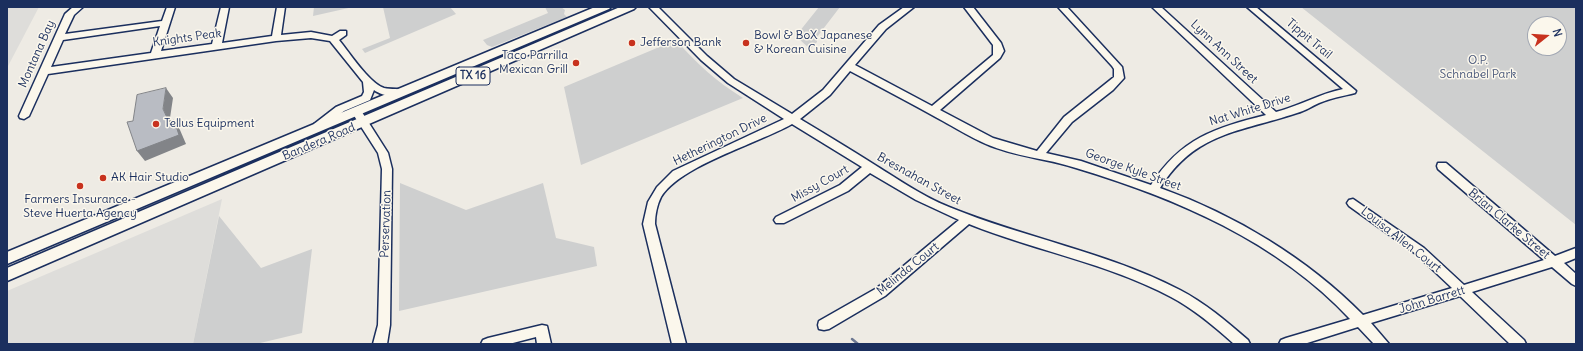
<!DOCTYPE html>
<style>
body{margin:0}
#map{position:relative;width:1583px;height:351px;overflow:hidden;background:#eeebe4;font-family:Delius,sans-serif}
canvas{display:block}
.frame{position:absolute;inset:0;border:8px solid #1b2f5e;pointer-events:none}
.north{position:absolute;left:1527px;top:16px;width:40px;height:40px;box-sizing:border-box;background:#fbf7ec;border:1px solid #a1a7b3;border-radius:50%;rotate:73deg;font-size:11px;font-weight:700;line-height:16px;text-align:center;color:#1b2f5e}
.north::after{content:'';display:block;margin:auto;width:14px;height:18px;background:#c8321e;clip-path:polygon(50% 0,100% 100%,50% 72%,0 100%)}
</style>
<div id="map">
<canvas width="1583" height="351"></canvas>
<div class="frame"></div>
<div class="north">N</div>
</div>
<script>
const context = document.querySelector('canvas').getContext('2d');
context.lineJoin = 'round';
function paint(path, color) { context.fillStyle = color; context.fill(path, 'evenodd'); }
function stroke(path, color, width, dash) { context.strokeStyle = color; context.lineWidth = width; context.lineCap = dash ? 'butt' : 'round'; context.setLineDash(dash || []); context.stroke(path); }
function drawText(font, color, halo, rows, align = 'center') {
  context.font = font + ' Delius,sans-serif'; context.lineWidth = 3; context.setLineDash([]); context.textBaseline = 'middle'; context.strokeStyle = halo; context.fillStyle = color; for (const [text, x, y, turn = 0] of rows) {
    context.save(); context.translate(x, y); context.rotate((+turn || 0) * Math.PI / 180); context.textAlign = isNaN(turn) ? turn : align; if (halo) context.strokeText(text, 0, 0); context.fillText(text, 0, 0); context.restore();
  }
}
paint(new Path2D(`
 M7 7H39L7 68Z
 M222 199 193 344H7V291Z`), '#deddda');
paint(new Path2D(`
 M314 7H353L313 16Z
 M383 7H450L456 14 365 53 362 49 390 38Z
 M545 7H561L565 10 564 14 567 17 492 47 487 45 483 40 548 13Z
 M819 7H840L817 37V42L810 49 799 39V32Z
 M1301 7H1576V225ZM1535 24H1559V48H1535Z
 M676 40C696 63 717 82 743 98L581 165 564 87Z
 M400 183 466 210 543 183 556 238 594 247 597 266 399 311Z
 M219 216 261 268 312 249 302 333 256 344H193Z`), '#cecfcf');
stroke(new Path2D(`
 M852 339 858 344`), '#6d7892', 2.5);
const minor = new Path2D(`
 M73 7H83L74 15 65 34 162 21 167 7H175L161 51 212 44 221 7H229L222 43 272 36 277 7H285L281 35 311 32 332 36 340 31H346V35L339 40C349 52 369 83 384 88 391 90 400 87 405 93 400 100 380 95 374 90L370 100 344 111 322 128H314L313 126 314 124 336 107 362 96 364 92 363 82 330 41 311 38 276 41 48 74 29 116 24 119 20 118 19 116 65 14ZM160 26 151 53 51 67 63 40Z
 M649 7H658L707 56 734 79 792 114 823 90 879 25 904 7H914L886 29 855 65 932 106 993 55V45L964 7H973L1001 43 1004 51 1000 58 940 110 993 138 1037 151 1064 117 1114 77V69L1112 66 1058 7H1067L1122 67 1124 78 1113 90 1072 122 1046 153 1081 161 1151 185C1181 138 1215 128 1266 115L1152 7H1161L1276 112C1299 106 1319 94 1343 89L1247 7H1256L1356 91 1355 93C1343 96 1331 98 1319 103 1312 106 1305 111 1297 113 1240 132 1195 132 1160 188 1235 215 1307 258 1363 315L1452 288 1416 254 1349 206 1347 203 1349 200 1353 199 1424 248 1464 285 1544 260 1438 169 1437 166 1438 163H1446L1555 256 1576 248V258L1564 263 1576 274V286L1572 284 1552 267 1472 292 1524 340 1526 344H1510L1460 296 1371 323 1389 344H1374L1358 327 1304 344H1279L1281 340 1286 338 1350 319C1277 241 1176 198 1076 168 1046 158 1015 157 986 144 970 137 956 128 941 120 911 103 880 87 850 71L830 95 800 119C825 134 850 149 875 165 899 180 922 196 949 207 1024 238 1107 252 1180 290 1205 303 1226 321 1248 340L1250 344H1234C1214 326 1194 309 1171 297 1107 263 1036 251 969 224L885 296 829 329 824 330 819 329 818 325 819 321 877 288 959 220 916 200 870 173 848 191 784 223H776L774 220 776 217 840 185 862 167 792 124C757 144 681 165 661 197 657 205 655 215 655 224L686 344H672L643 224 648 202 657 187 673 171 784 119 728 83 701 60Z
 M356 108 360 109 388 153 392 169 390 325 387 344H373L378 325 382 169 378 153 351 111Z
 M542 325 547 326 551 344H537L536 337 509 344H481L483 340 488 338Z`);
const major = new Path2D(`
 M595 7H611L609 9 7 264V252Z
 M620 7H636L634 9 7 281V268Z`);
stroke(minor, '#1b2f5e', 3);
stroke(major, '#1b2f5e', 3);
paint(minor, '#fbf7ec');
paint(major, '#fbf7ec');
paint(new Path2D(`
 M166 88 173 98 170 118 176 132 169 122 163 109Z
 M174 120 180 130 186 144 145 161 137 151Z`), '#828488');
const building = new Path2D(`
 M166 88 163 109 169 122 174 120 179 135 137 151 127 122 133 121 137 95Z`);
paint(building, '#b9bcc3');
stroke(building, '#828488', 1);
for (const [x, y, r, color] of [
 [632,43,4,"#c8321e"],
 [746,43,4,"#c8321e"],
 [576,63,4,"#c8321e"],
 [156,124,4,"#c8321e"],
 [103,178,4,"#c8321e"],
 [80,186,4,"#c8321e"]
]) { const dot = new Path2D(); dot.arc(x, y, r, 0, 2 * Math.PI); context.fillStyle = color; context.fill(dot); stroke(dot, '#fbf7ec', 1.5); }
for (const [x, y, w] of [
 [473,76,34]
]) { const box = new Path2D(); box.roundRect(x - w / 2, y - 9, w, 18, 3); context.fillStyle = '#fbf7ec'; context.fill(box); stroke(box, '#1b2f5e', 1); }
drawText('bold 11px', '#1b2f5e', null, [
 ["TX 16",473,76]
]);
drawText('12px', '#1b2f5e', '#fbf7ec', [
 ["Bowl & BoX Japanese",754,36],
 ["& Korean Cuisine",754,50],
 ["Jefferson Bank",640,43],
 ["Taco Parrilla",568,56,"right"],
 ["Mexican Grill",568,70,"right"],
 ["Tellus Equipment",164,124],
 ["AK Hair Studio",111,178],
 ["Farmers Insurance -",80,200,"center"],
 ["Steve Huerta Agency",80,214,"center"]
], 'left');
drawText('12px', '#1b2f5e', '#fbf7ec', [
 ["Knights Peak",187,38,-8],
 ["Tippit Trail",1309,39,40],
 ["Lynn Ann Street",1224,52,43],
 ["Montana Bay",37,54,-66],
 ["Nat White Drive",1250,110,-17],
 ["Hetherington Drive",720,140,-26],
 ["Bandera Road",319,142,-23],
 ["George Kyle Street",1133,170,20],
 ["Bresnahan Street",919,179,29],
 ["Missy Court",820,184,-29],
 ["Perservation",386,224,-88],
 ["Brian Clarke Street",1509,224,40],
 ["Louisa Allen Court",1401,240,38],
 ["Melinda Court",908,269,-39],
 ["John Barrett",1432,300,-17]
]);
drawText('12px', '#48577a', '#fbf7ec', [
 ["O.P.",1478,61],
 ["Schnabel Park",1478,75]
]);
</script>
